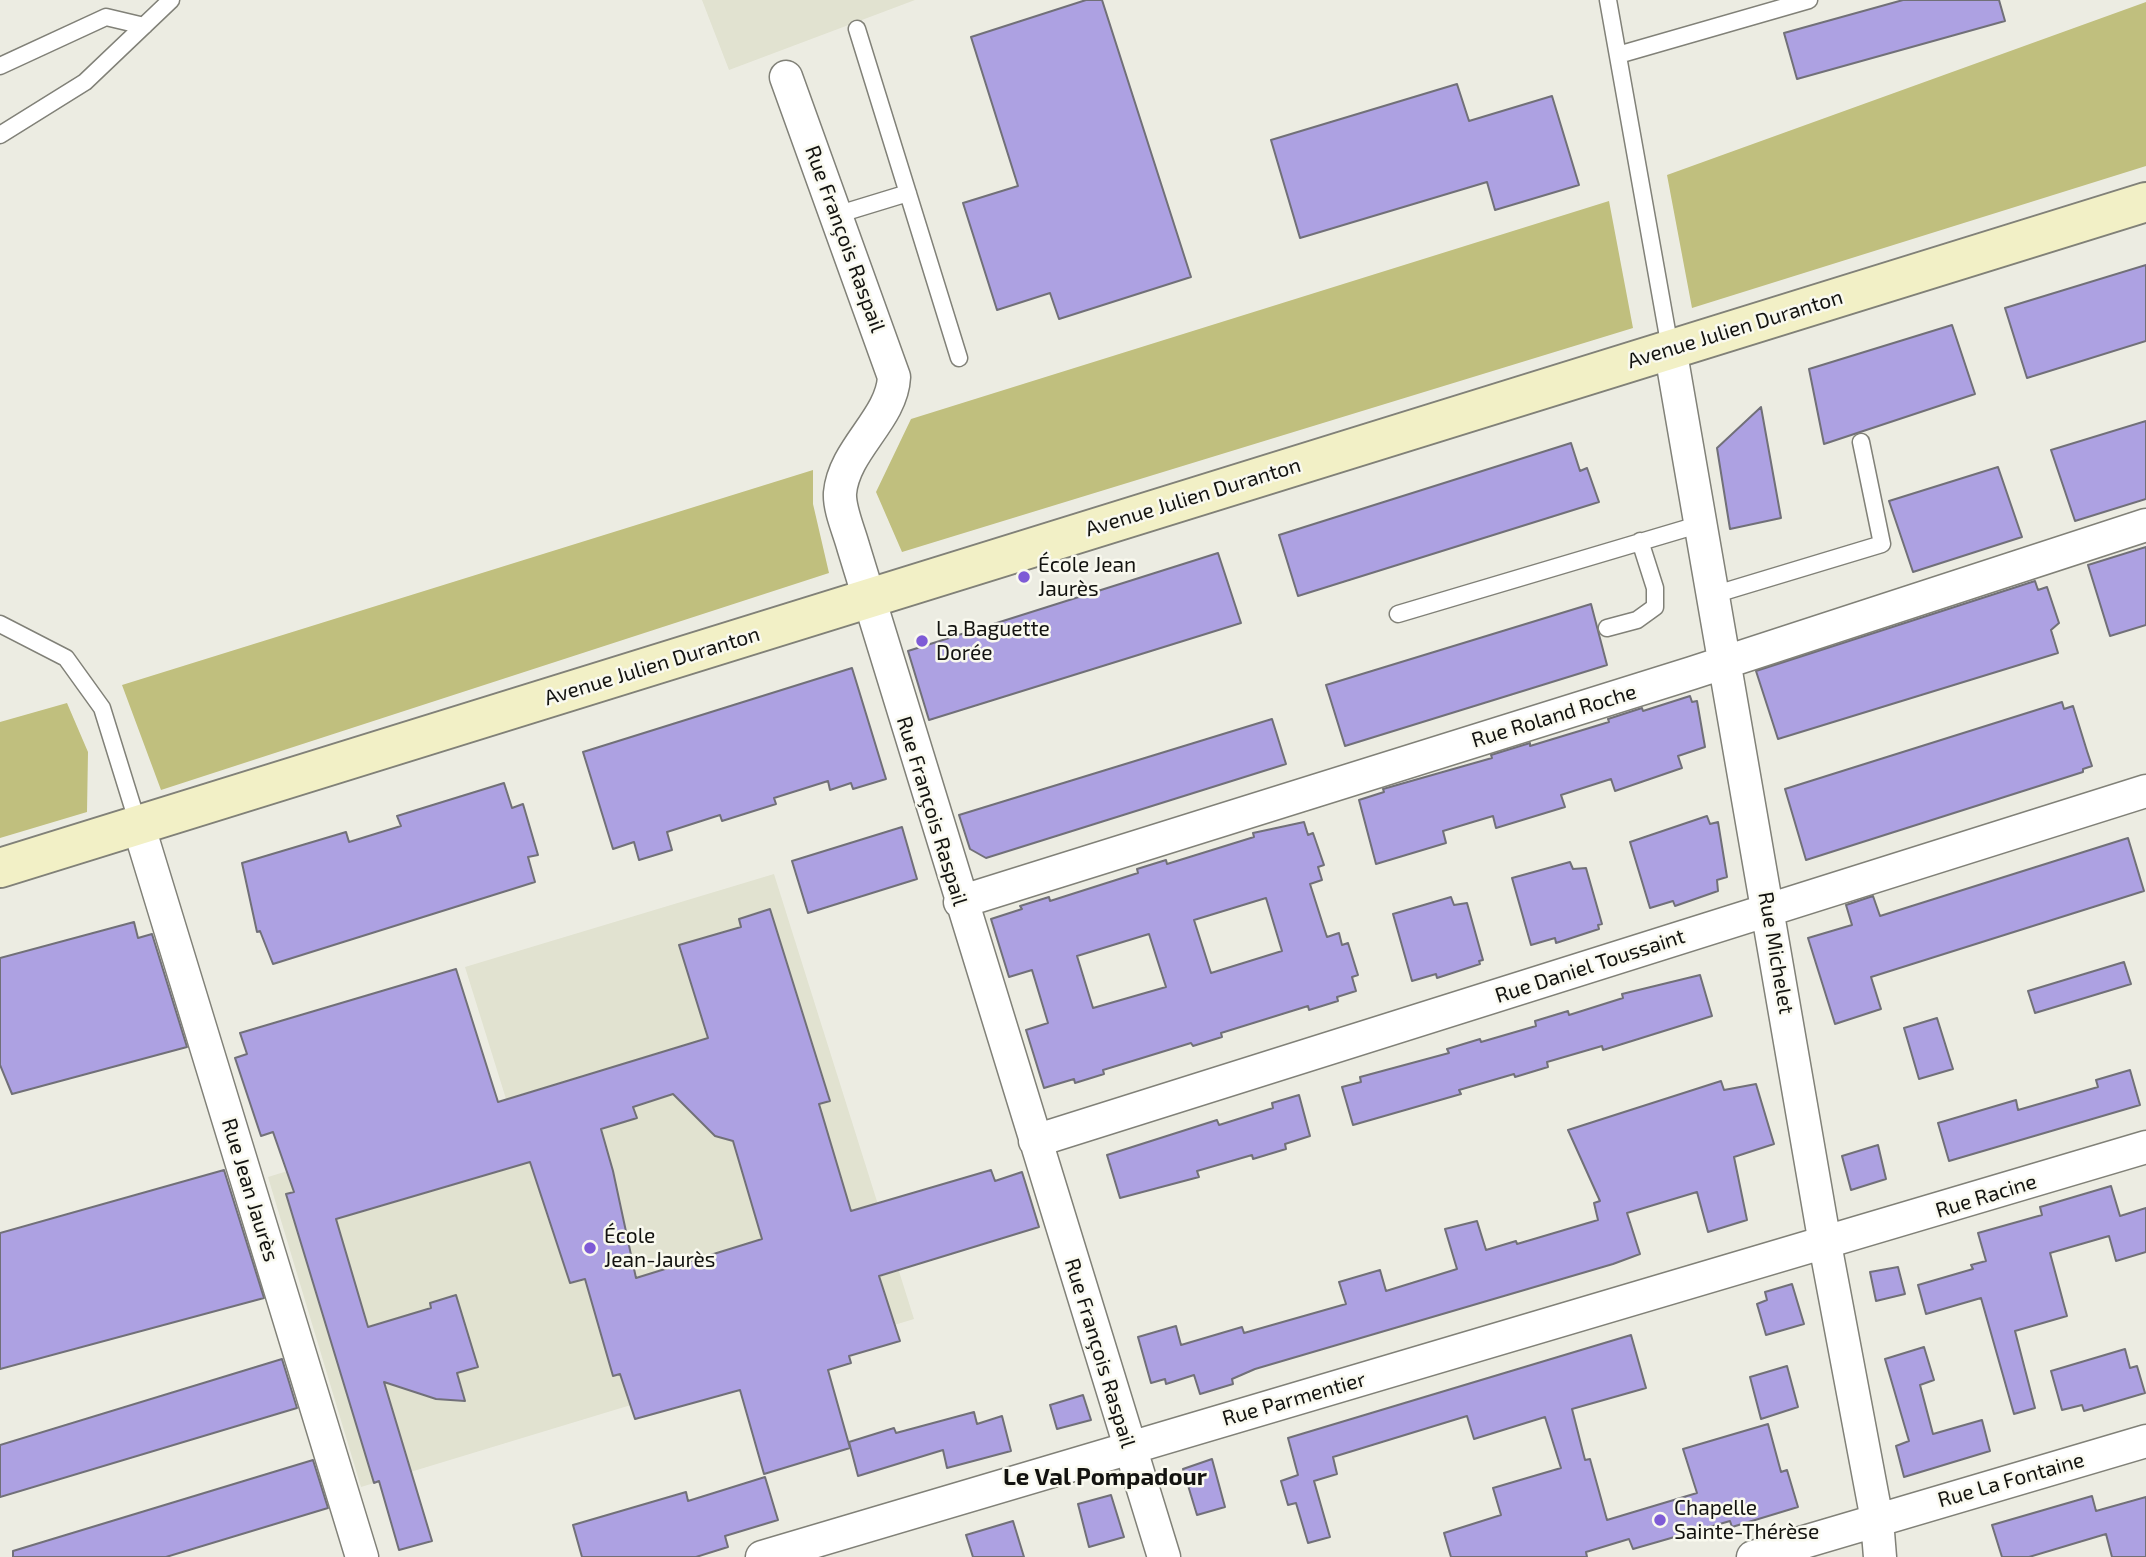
<!DOCTYPE html>
<meta charset="utf-8">
<style>
body{margin:0}
canvas{display:block;background:#ecece2}
</style>
<canvas width="2146" height="1557"></canvas>
<script>
const context = document.querySelector('canvas').getContext('2d');
context.lineJoin = 'round';
function paint(path, color) { context.fillStyle = color; context.fill(path, 'evenodd'); }
function stroke(path, color, width, dash) { context.strokeStyle = color; context.lineWidth = width; context.lineCap = dash ? 'butt' : 'round'; context.setLineDash(dash || []); context.stroke(path); }
function drawText(font, color, halo, rows, align = 'center') {
  context.font = font + ' "Exo 2",sans-serif'; context.lineWidth = 5; context.setLineDash([]); context.textBaseline = 'middle'; context.strokeStyle = halo; context.fillStyle = color; for (const [text, x, y, turn = 0] of rows) {
    context.save(); context.translate(x, y); context.rotate((+turn || 0) * Math.PI / 180); context.textAlign = isNaN(turn) ? turn : align; if (halo) context.strokeText(text, 0, 0); context.fillText(text, 0, 0); context.restore();
  }
}
paint(new Path2D(`
 M702 0H915L729 70Z
 M774 874 914 1319 361 1487 268 1177 398 1137 397 1132 506 1099 465 967Z`), '#e1e2d0');
paint(new Path2D(`
 M2146 2V166L1692 308 1667 175Z
 M1609 201 1633 328 902 552 876 492 911 419Z
 M813 470V504L829 573 161 790 122 685Z
 M67 703 88 752 87 812 0 838V722Z`), '#c0bf7e');
const building = new Path2D(`
 M1086 0H1102L1191 277 1059 319 1050 293 997 310 963 203 1018 186 971 37Z
 M1903 0H1999L2005 21 1797 79 1784 33Z
 M1457 84 1469 121 1552 96 1579 185 1495 210 1487 182 1300 238 1271 140Z
 M2146 265V341L2027 378 2005 308Z
 M1952 325 1975 394 1824 444 1809 369Z
 M1761 407 1781 518 1730 529 1717 448Z
 M2146 421V499L2075 521 2051 450Z
 M1571 443 1580 471 1587 468 1599 502 1298 596 1279 535Z
 M1998 467 2022 537 1913 572 1889 501Z
 M2146 547V625L2110 636 2088 565Z
 M1218 553 1241 623 929 720 908 651Z
 M2035 581 2038 590 2047 587 2059 623 2051 630 2058 653 1778 739 1756 671Z
 M1591 604 1607 665 1345 746 1326 685Z
 M852 668 886 779 853 789 851 783 830 790 828 781 774 798 776 804 722 821 720 815 667 832 672 850 639 860 634 842 613 849 583 752Z
 M1690 696 1692 702 1697 701 1705 747 1678 756 1682 768 1615 791 1611 779 1561 795 1565 807 1496 828 1493 816 1443 831 1446 843 1376 864 1359 800 1384 792 1383 789 1492 758 1491 755 1530 743V746L1609 722 1608 719 1642 708 1643 711Z
 M2062 702 2064 709 2073 706 2087 751 2092 766 2083 769V772L1806 860 1785 789Z
 M1272 719 1286 764 986 858 970 849 959 815Z
 M504 783 512 808 523 804 538 855 528 857 535 882 273 964 260 931 257 932 242 863 346 832 349 842 401 826 397 816Z
 M1707 816 1710 824 1718 822 1727 877 1717 880 1718 891 1675 906 1673 901 1650 908 1630 842Z
 M1304 822 1308 835 1313 833 1324 865 1318 867 1322 880 1310 884 1325 931 1327 937 1339 933 1342 945 1348 943 1358 975 1352 977 1356 991 1337 997 1338 1001 1309 1010 1308 1006 1221 1033 1222 1037 1193 1046 1191 1043 1103 1070 1104 1074 1075 1083 1074 1079 1044 1088 1026 1030 1048 1023 1032 970 1009 977 991 919 1022 909 1020 906 1049 897 1050 901 1138 873 1137 869 1166 860 1167 864 1254 837 1253 833ZM1266 898 1282 951 1211 973 1194 920ZM1149 934 1166 987 1093 1008 1077 956Z
 M902 827 917 879 808 913 792 861Z
 M2128 838 2144 891 1871 977 1881 1009 1835 1024 1808 938 1852 925 1846 905 1873 896 1880 916Z
 M1570 862 1573 869 1586 868 1602 924 1598 925 1599 929 1556 943 1555 938 1531 945 1512 878Z
 M1451 897 1454 905 1467 903 1483 960 1479 961 1480 964 1437 978 1436 974 1412 981 1393 914Z
 M770 909 830 1101 819 1104 851 1211 991 1170 995 1181 1022 1172 1039 1227 879 1276 900 1341 849 1356 851 1363 828 1370 850 1448 764 1474 740 1390 635 1419 620 1374 613 1376 585 1279 570 1283 530 1162 336 1219 368 1327 431 1308 430 1303 456 1295 478 1367 457 1373 465 1401 436 1399 384 1382 432 1541 399 1550 379 1481 374 1483 286 1194 294 1192 273 1132 261 1136 235 1058 247 1054 240 1033 456 969 498 1102 708 1038 679 945 741 927 739 919ZM673 1094 715 1136 733 1141 762 1239 636 1278 613 1171 601 1129 637 1118 633 1107Z
 M134 922 138 938 152 934 187 1047 12 1094 0 1065V958Z
 M2124 962 2131 984 2035 1013 2028 991Z
 M1700 975 1712 1016 1603 1050 1602 1046 1547 1062 1548 1067 1515 1077 1514 1074 1459 1090 1461 1094 1353 1125 1342 1087 1361 1082 1360 1077 1449 1053 1447 1049 1480 1039 1481 1042 1536 1026 1535 1021 1568 1011 1569 1015 1623 998 1622 994Z
 M1937 1018 1953 1069 1919 1079 1904 1028Z
 M2130 1070 2140 1105 1949 1161 1938 1123 2016 1100 2018 1110 2098 1087 2096 1080Z
 M1721 1081 1724 1090 1756 1084 1774 1144 1734 1157 1747 1220 1708 1232 1697 1192 1627 1213 1640 1254 1613 1264 1255 1369 1232 1379 1233 1384 1200 1394 1194 1375 1166 1384 1165 1379 1151 1383 1138 1337 1176 1326 1181 1345 1242 1327 1244 1333 1346 1304 1339 1282 1380 1270 1386 1291 1457 1269 1445 1229 1477 1221 1486 1250 1516 1241 1517 1244 1598 1220 1594 1203 1600 1201 1568 1130Z
 M1299 1095 1310 1136 1285 1144 1286 1149 1253 1159 1252 1155 1197 1171 1199 1177 1120 1198 1107 1155 1217 1120 1219 1125 1273 1108 1272 1103Z
 M1878 1145 1886 1179 1851 1190 1842 1156Z
 M224 1170 264 1298 0 1369V1233Z
 M2111 1186 2120 1216 2146 1208V1252L2116 1261 2109 1236 2050 1253 2067 1316 2015 1331 2035 1408 2014 1414 1981 1298 1926 1314 1918 1285 1973 1269 1971 1265 1986 1261 1978 1233 2042 1215 2040 1207Z
 M1898 1267 1905 1294 1876 1301 1870 1272Z
 M1792 1284 1804 1324 1766 1335 1757 1304 1767 1300 1765 1292Z
 M1631 1335 1646 1388 1572 1409 1585 1460 1590 1459 1607 1520 1697 1493 1683 1449 1768 1424 1781 1472 1787 1470 1798 1507 1732 1527 1730 1521 1633 1549 1629 1539 1586 1552 1587 1557H1451L1444 1533 1501 1515 1493 1488 1561 1468 1545 1417 1474 1439 1467 1416 1333 1457 1337 1474 1314 1481 1330 1537 1308 1543 1296 1503 1288 1505 1281 1481 1298 1475 1288 1438Z
 M1924 1347 1934 1380 1920 1385 1933 1434 1982 1420 1990 1451 1904 1477 1896 1446 1909 1441 1885 1359Z
 M2125 1349 2130 1368 2137 1366 2145 1393 2084 1411 2082 1405 2062 1410 2051 1371Z
 M282 1359 297 1408 0 1497V1445Z
 M1787 1366 1798 1407 1761 1419 1750 1377Z
 M1083 1395 1091 1420 1057 1429 1050 1405Z
 M974 1412 977 1424 1002 1416 1011 1451 947 1468 943 1450 858 1476 849 1442 894 1428 896 1433Z
 M1212 1459 1225 1507 1197 1515 1183 1469Z
 M313 1460 328 1508 166 1557H13V1551Z
 M765 1477 778 1520 725 1536 728 1547 696 1557H582L573 1525 686 1492 688 1501Z
 M1111 1495 1124 1537 1089 1547 1078 1504Z
 M2092 1496 2096 1511 2146 1497V1557H2112L2106 1534 2029 1557H2002L1992 1525Z
 M1013 1521 1024 1557H973L966 1535Z`);
paint(building, '#ada1e2');
stroke(building, '#717078', 2);
const service = new Path2D(`
 M1608 0 1670 348
 M857 29 959 358
 M1618 55 1809 0
 M0 66 106 17 144 26
 M0 135 85 82 171 0
 M836 215 908 193
 M1713 595 1882 544 1861 442
 M1398 614 1701 524
 M0 624 66 658 102 708 138 824
 M1607 628 1637 620 1655 607V588L1640 541`);
const minor = new Path2D(`
 M786 77 894 377C892 419 844 449 840 493 839 509 849 531 853 546L1164 1557
 M1670 348 1825 1244 1877 1520 1880 1557
 M138 824 362 1557
 M960 902 1692 673 2146 525
 M1035 1141 2146 791
 M762 1557 2146 1147
 M1753 1557 2146 1441`);
const secondary = new Path2D(`
 M0 868 2146 202`);
stroke(service, '#818178', 19);
stroke(minor, '#818178', 35);
stroke(secondary, '#818178', 42);
stroke(service, '#fff', 16);
stroke(minor, '#fff', 32);
stroke(secondary, '#f2f0c6', 38);
for (const [x, y, r, color] of [
 [1024,577,7,"#7e5bd6"],
 [922,641,7,"#7e5bd6"],
 [590,1248,7,"#7e5bd6"],
 [1660,1520,7,"#7e5bd6"]
]) { const dot = new Path2D(); dot.arc(x, y, r, 0, 2 * Math.PI); context.fillStyle = color; context.fill(dot); stroke(dot, '#f9f9ef', 2.5); }
drawText('21px', '#131310', '#f9f9ef', [
 ["Rue François Raspail",845,239,70],
 ["Avenue Julien Duranton",1735,329,-17],
 ["Avenue Julien Duranton",1193,497,-17],
 ["Avenue Julien Duranton",652,666,-17],
 ["Rue Roland Roche",1554,716,-17],
 ["Rue François Raspail",932,811,73],
 ["Rue Michelet",1776,953,80],
 ["Rue Daniel Toussaint",1590,966,-18],
 ["Rue Jean Jaurès",250,1190,73],
 ["Rue Racine",1986,1196,-17],
 ["Rue François Raspail",1100,1353,73],
 ["Rue Parmentier",1294,1399,-16],
 ["Rue La Fontaine",2011,1480,-16]
]);
drawText('21px', '#131310', '#f9f9ef', [
 ["École Jean",1038,565],
 ["Jaurès",1038,589],
 ["La Baguette",936,629],
 ["Dorée",936,653],
 ["École",604,1236],
 ["Jean-Jaurès",604,1260],
 ["Chapelle",1674,1508],
 ["Sainte-Thérèse",1674,1532]
], 'left');
drawText('bold 24px', '#131310', '#f9f9ef', [
 ["Le Val Pompadour",1105,1477]
]);
</script>
